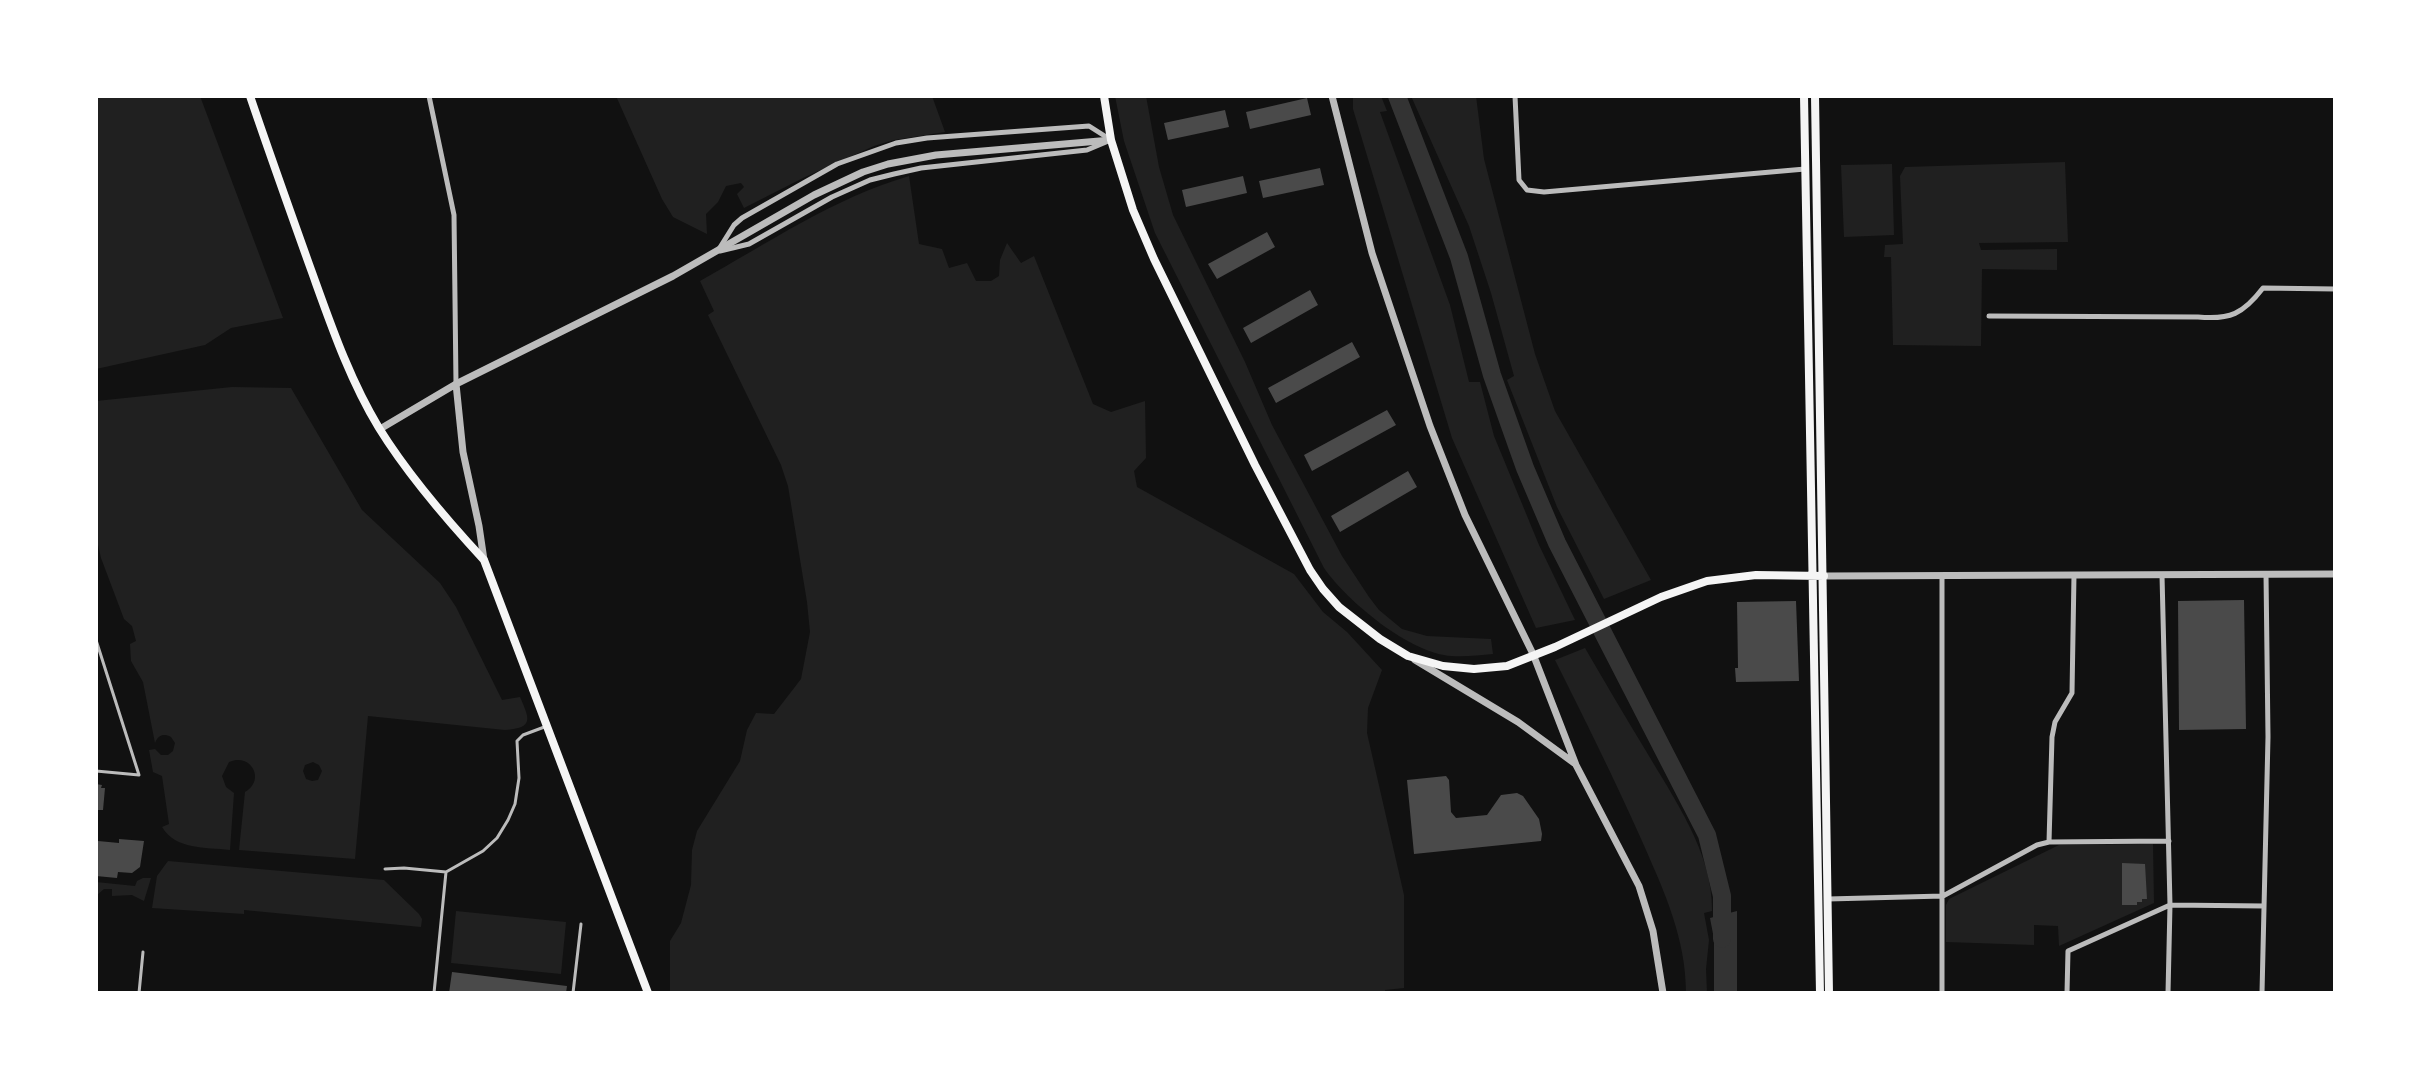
<!DOCTYPE html>
<style>
body{margin:0}
#map{position:relative;width:2431px;height:1089px;overflow:hidden;background:#111;font-family:Poppins,sans-serif}
canvas{display:block}
.frame{position:absolute;inset:0;border:98px solid #fff;pointer-events:none}
</style>
<div id="map">
<canvas width="2431" height="1089"></canvas>
<div class="frame"></div>
</div>
<script>
const context = document.querySelector('canvas').getContext('2d');
context.lineJoin = 'round';
function paint(path, color) { context.fillStyle = color; context.fill(path, 'evenodd'); }
function stroke(path, color, width, dash) { context.strokeStyle = color; context.lineWidth = width; context.lineCap = dash ? 'butt' : 'round'; context.setLineDash(dash || []); context.stroke(path); }
paint(new Path2D(`
 M96 96H200L283 318 231 328 205 345 96 369Z
 M616 96H932L945 132 894 140 874 146 803 178 744 208 737 194 744 187 741 183 726 186 718 202 706 214 707 234 673 217 662 199Z
 M1115 96H1146L1159 167 1173 215 1245 362 1272 425 1342 556 1369 597 1379 610 1402 629 1427 636 1491 639 1493 654C1480 655 1465 657 1452 656 1410 654 1347 601 1324 568L1155 233 1124 141Z
 M1353 96H1381L1387 111 1380 112 1450 305 1469 382H1480L1494 436 1539 545 1575 620 1536 628 1452 438 1353 109Z
 M1411 96H1476L1484 159 1535 354 1555 411 1651 580 1604 599 1557 507 1507 380 1514 376 1491 293 1469 226Z
 M2065 162 2068 242 1979 243 1981 250 2057 249V270L1982 269 1981 346 1893 345 1891 257H1884L1885 245 1903 244 1900 176 1905 167Z
 M1892 164 1894 235 1844 237 1841 165Z
 M909 176 919 244 942 249 949 268 967 263 976 281H991L999 276 1000 260 1007 243 1021 263 1034 256 1093 404 1111 412 1145 401 1146 458 1134 471 1137 487 1294 574 1323 612 1347 632 1382 670 1368 708 1367 733 1404 895V988L1385 990V993H670V941L681 923 691 885 692 850 697 831 740 761 747 730 756 713 774 714 801 679 810 632 807 602 788 486 781 465 708 315 714 311 700 281C768 243 834 198 909 176Z
 M232 387 291 388 362 510 440 583 456 607 502 700 520 697C529 718 535 728 505 730L368 716 355 859 239 850 245 792C266 780 251 752 229 762L222 776 226 787 234 793 230 850C205 847 176 850 162 827L169 824 162 776 153 772 149 750 155 749 161 755H168L173 751 175 743 171 737C164 733 158 735 155 743L143 682 131 661 130 644 136 641 132 626 124 619 101 558 96 536V401ZM313 762 319 765 322 771 318 780 312 781 306 779 303 771 305 765Z
 M1585 648C1605 682 1625 717 1646 751 1674 799 1713 853 1712 911L1704 913 1709 940 1706 969 1707 993H1686C1686 938 1664 891 1642 841 1615 780 1585 720 1555 660Z
 M2153 844 2154 903 2059 946 2058 926 2034 925V945L1946 942V905L1949 899 2059 845Z
 M168 861 384 880 419 914 422 919 421 927 244 910V914L152 908 157 876Z
 M143 878H151L144 901 132 895 112 896V889H104L96 896V882L135 886 137 881Z
 M456 911 566 922 561 974 451 963Z`), '#202020');
paint(new Path2D(`
 M1737 911V993H1714V939L1710 918Z`), '#333');
stroke(new Path2D(`
 M1397 96 1459 257 1492 375 1525 468 1557 543 1707 835 1722 896V939`), '#333', 18);
paint(new Path2D(`
 M1307 98 1311 115 1250 129 1246 112Z
 M1225 110 1229 127 1168 140 1164 123Z
 M1320 168 1324 185 1263 198 1259 181Z
 M1243 176 1247 193 1186 207 1182 190Z
 M1267 232 1275 247 1217 279 1208 264Z
 M1310 290 1318 305 1251 343 1243 328Z
 M1352 342 1360 357 1276 403 1268 388Z
 M1387 410 1396 425 1312 471 1304 455Z
 M1408 471 1417 487 1340 532 1331 516Z
 M2244 600 2246 729 2179 730 2178 601Z
 M1796 601 1799 681 1736 682 1735 668H1738L1737 602Z
 M1446 776 1449 780 1451 812 1456 818 1487 815 1501 795 1517 793 1523 796 1539 819 1542 834 1541 841 1414 854 1407 780Z
 M96 784 102 785 101 788H105L103 810H96Z
 M119 839 144 841 140 867 132 873 118 872 117 878 96 876V842L98 841 119 843Z
 M2122 863 2145 864 2147 899H2142V902H2137V905H2122Z
 M452 972 567 986 566 993H449Z`), '#4a4a4a');
stroke(new Path2D(`
 M96 640 139 775 96 771
 M385 869 404 868 446 872 483 851 497 838 508 820 515 804 519 778 517 741 523 735 547 726
 M139 993 143 952
 M434 993 446 872
 M573 993 581 924`), '#bcbcbc', 3);
stroke(new Path2D(`
 M429 96 454 215 456 384
 M1515 96 1519 180 1527 190 1544 192 1805 169
 M719 249 734 225 742 218 837 164 896 143 927 138 1089 126 1111 140
 M720 251 749 244 832 197 870 180 894 174 921 168 1087 150 1106 142
 M1989 316 2198 317C2230 320 2243 314 2263 288L2335 289
 M2162 575 2170 905 2168 993
 M1942 577V993
 M2049 842 2052 737 2055 722 2072 693 2074 575
 M1828 899 1943 896 2037 845 2049 842 2169 841
 M2067 993 2068 951 2170 905 2264 906
 M2262 993 2268 737 2266 574`), '#bcbcbc', 5);
stroke(new Path2D(`
 M1332 96 1372 253 1430 426 1465 515 1533 654 1576 765 1639 886 1653 931 1663 993
 M456 384 463 452 479 526 484 560
 M380 429 456 384 673 276 814 195 863 172 888 164 936 155 1111 140
 M1824 576 2335 574
 M1415 660 1518 722 1574 763`), '#bcbcbc', 7);
stroke(new Path2D(`
 M250 96C269 152 289 208 309 264 329 319 348 377 379 428 408 475 446 519 484 560L648 993
 M1104 96 1111 140 1133 210 1154 259 1255 465 1310 570 1323 589 1339 607 1380 639 1408 656 1443 666 1474 669 1507 666 1555 647 1661 597 1707 581 1756 575 1824 576
 M1804 96 1820 993
 M1815 96 1829 993`), '#f5f5f5', 8);
</script>
